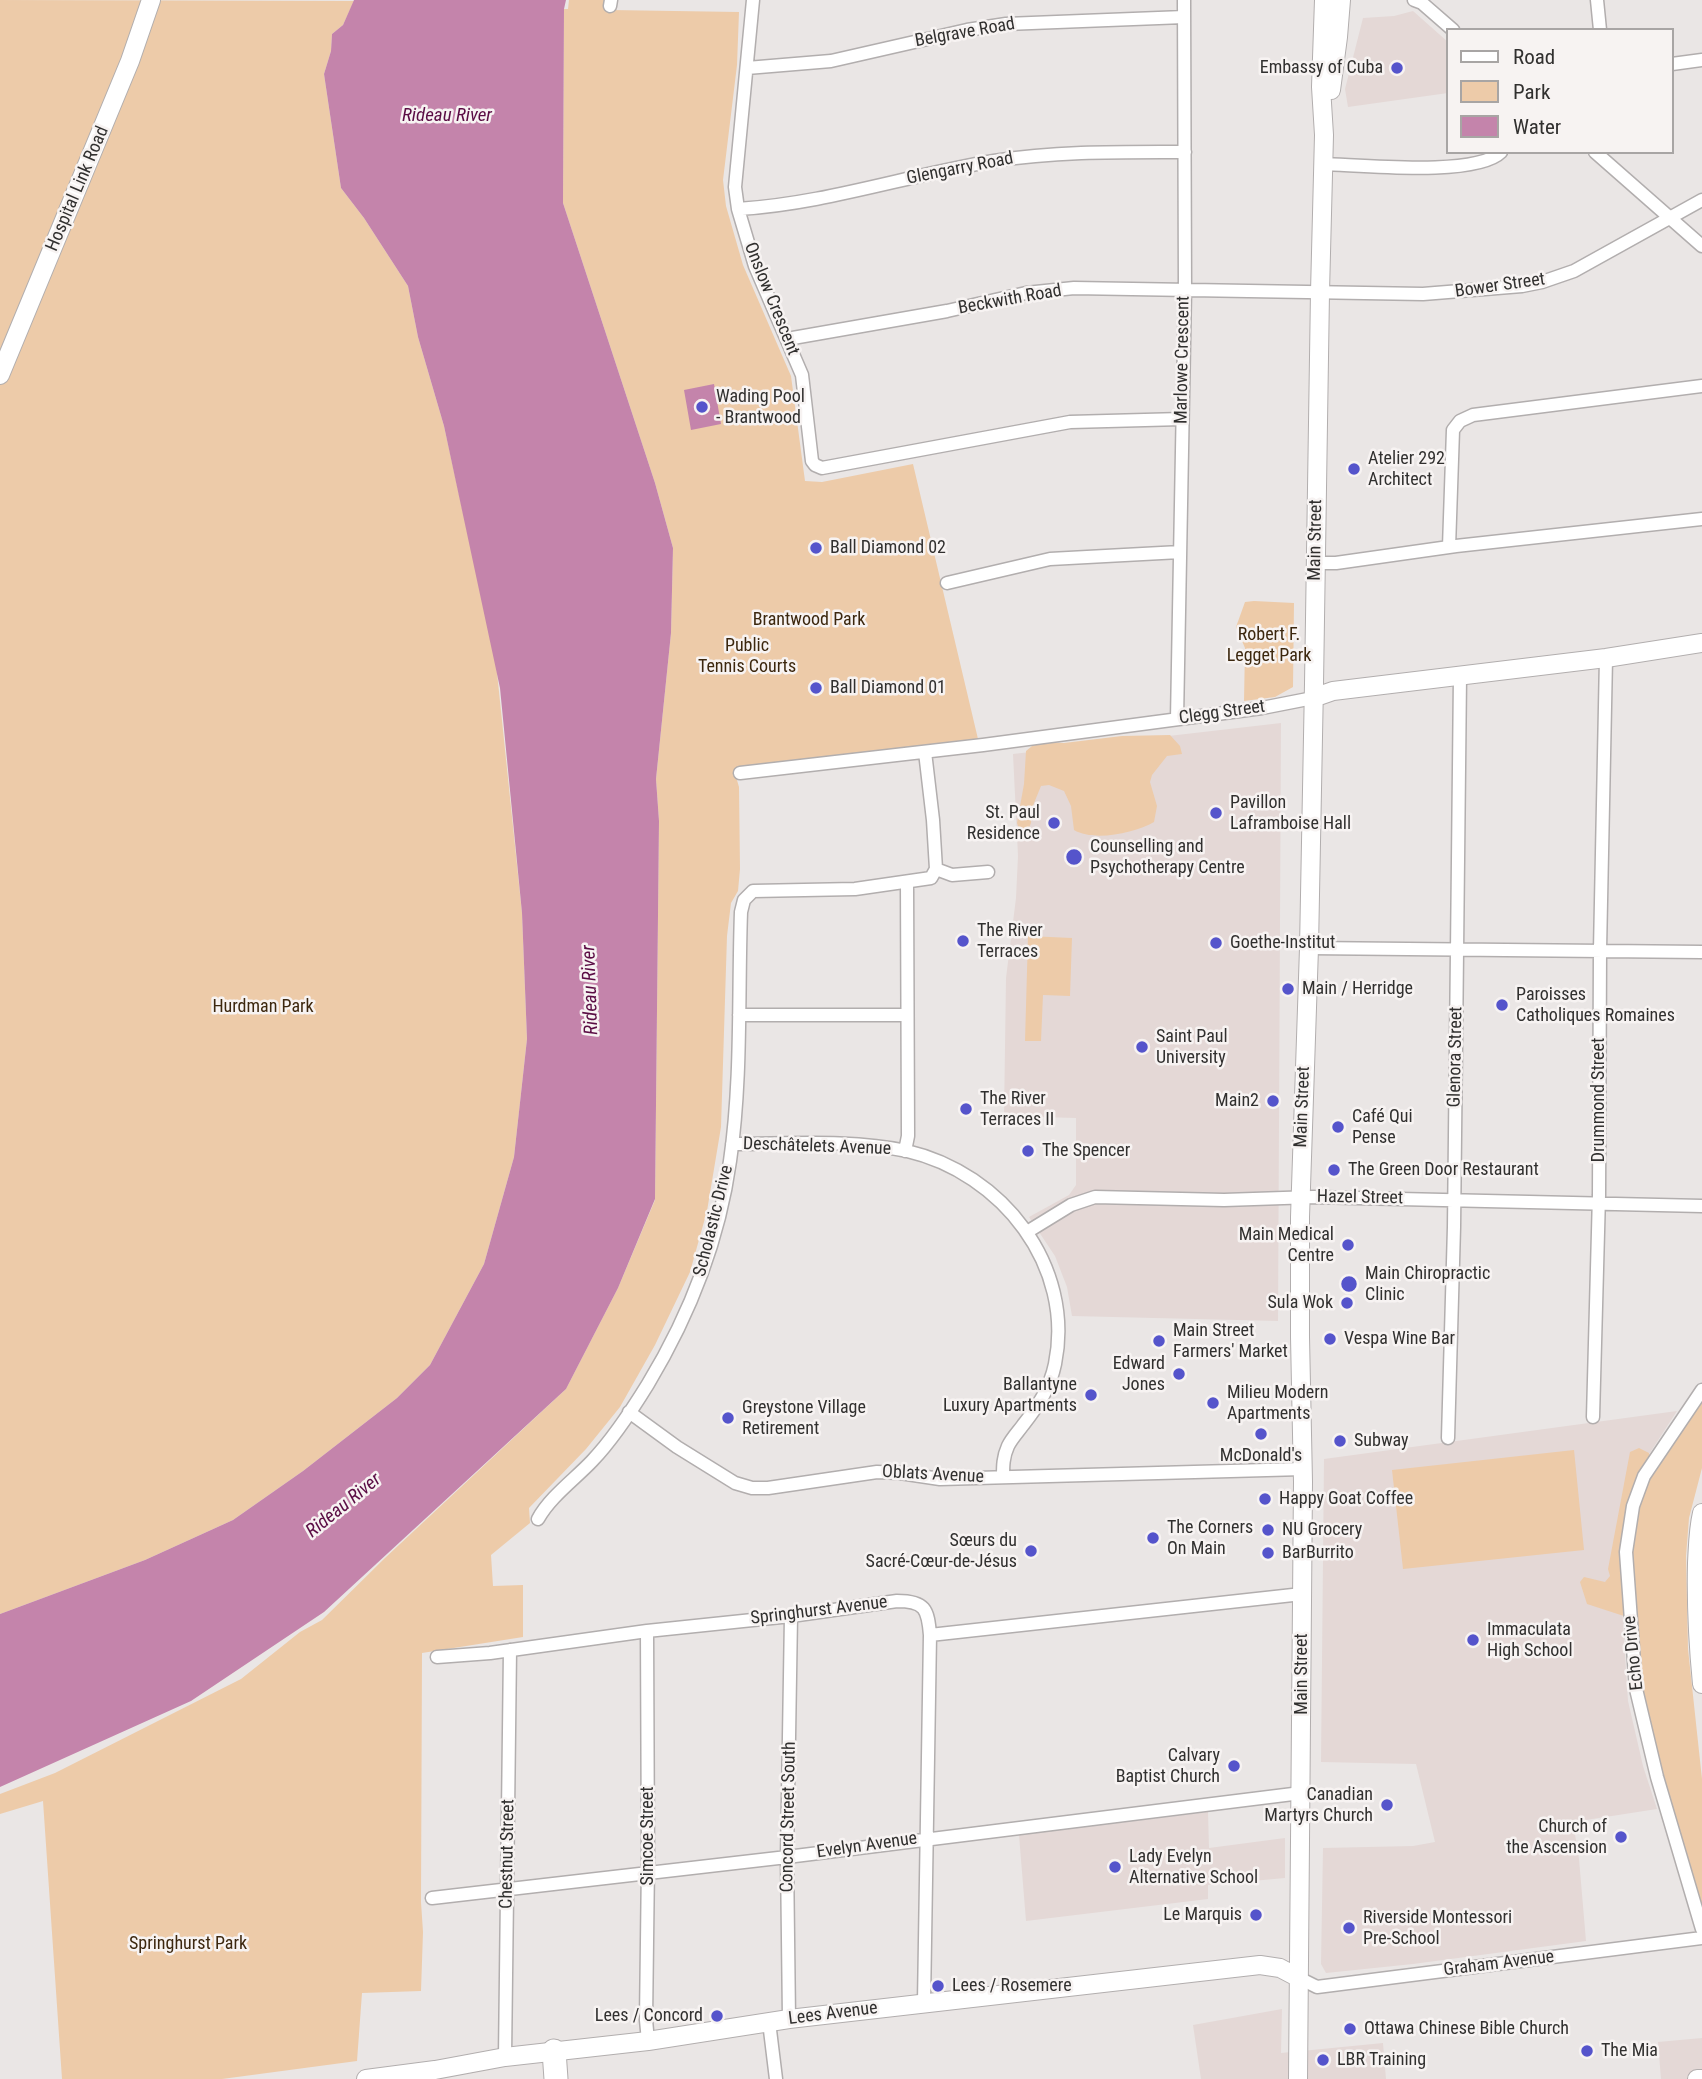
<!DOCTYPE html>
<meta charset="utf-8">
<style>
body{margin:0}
#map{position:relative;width:1702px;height:2079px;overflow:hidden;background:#eae6e5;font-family:"Roboto Condensed",sans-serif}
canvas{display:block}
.legend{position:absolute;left:1446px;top:28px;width:228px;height:126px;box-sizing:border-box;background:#f7f3f2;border:2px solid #a8a5a4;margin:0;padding:9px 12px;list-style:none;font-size:21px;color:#31302f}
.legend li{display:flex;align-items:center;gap:14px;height:35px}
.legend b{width:35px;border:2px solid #a8a5a4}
</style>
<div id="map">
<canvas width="1702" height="2079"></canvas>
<ul class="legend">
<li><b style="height:9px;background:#fff"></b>Road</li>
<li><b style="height:19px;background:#edcba9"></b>Park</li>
<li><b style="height:19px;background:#c484ab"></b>Water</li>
</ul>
</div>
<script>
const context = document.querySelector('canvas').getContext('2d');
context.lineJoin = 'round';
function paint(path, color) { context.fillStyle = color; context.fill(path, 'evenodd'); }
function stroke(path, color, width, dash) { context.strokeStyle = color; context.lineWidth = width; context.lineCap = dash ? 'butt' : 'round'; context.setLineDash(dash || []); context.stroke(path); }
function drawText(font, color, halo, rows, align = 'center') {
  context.font = font + ' "Roboto Condensed",sans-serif'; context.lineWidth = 5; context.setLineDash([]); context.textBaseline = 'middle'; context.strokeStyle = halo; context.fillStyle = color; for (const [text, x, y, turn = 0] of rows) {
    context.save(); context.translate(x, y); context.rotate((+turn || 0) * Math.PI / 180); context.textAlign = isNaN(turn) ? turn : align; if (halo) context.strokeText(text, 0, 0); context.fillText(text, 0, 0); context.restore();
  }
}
paint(new Path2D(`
 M1413 11 1448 42V93L1348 107 1345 89 1363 18 1394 16Z
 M1281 723 1278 1321 1072 1316 1067 1287 1055 1256 1029 1217 1069 1195 1076 1185V1118L1004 1116 1006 978 1016 898 1018 856 1013 754Z
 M1677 1411 1633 1479 1619 1562 1628 1701 1643 1766 1657 1809 1573 1822 1579 1859 1586 1941 1413 1964 1326 1973 1321 1964 1323 1848 1413 1846 1435 1842 1416 1764 1321 1762 1324 1459Z
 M1208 1812 1209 1848 1285 1838V1878L1208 1885V1899L1026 1921 1019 1835Z
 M1282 2009 1281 2053 1383 2043 1386 2079H1201L1193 2025Z
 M1702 2038V2079H1661L1658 2042Z`), '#e4d8d6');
paint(new Path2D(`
 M0 0 354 1 343 25 332 34 331 51 324 74 341 188 364 218 408 286 418 337 444 426 496 663 522 913 527 1039 514 1157 484 1264 430 1365 397 1398 303 1471 233 1520 145 1560 0 1614Z
 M569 0H607L610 10 739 12 737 65 723 180 726 206 743 265 791 376 805 481 822 482 913 464 978 739 734 770 739 787 740 869 738 891 731 903 727 936 721 1127 707 1211 690 1272 655 1345 620 1407 586 1449 529 1508 530 1523 491 1555 493 1586 523 1585V1637L422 1653 421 1902 423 1932 421 1991 362 1993 357 2061 222 2079H62L43 1801 0 1814V1794L55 1773 241 1679 300 1632 322 1620 385 1558 566 1389 618 1288 655 1200 659 821 656 779 671 633 673 548 655 483 563 203 564 9H568Z
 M1254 601 1294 603 1293 687 1275 697 1244 701 1245 648 1236 627 1245 602Z
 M1170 735 1180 746 1182 754 1167 756 1152 775 1150 782 1157 806 1154 822C1135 833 1094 842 1074 830L1071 806 1064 791 1049 785 1041 786 1032 808 1031 823 1028 830 1020 831 1017 823 1024 784 1026 751 1032 746 1046 742 1064 743 1122 736Z
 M1028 936 1072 938 1070 996 1043 995 1041 1041H1025Z
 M1702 1401V1468L1689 1518 1686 1556 1688 1649 1702 1779V1907L1643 1716 1633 1619 1587 1604 1580 1582 1584 1577 1605 1582 1610 1576 1608 1569 1630 1452 1639 1448 1649 1453 1654 1474Z
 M1574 1450 1584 1550 1403 1569 1392 1470Z`), '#edcba9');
paint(new Path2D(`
 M354 0H566L564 9 563 203 655 483 673 548 671 633 656 779 659 821 655 1199 618 1288 566 1389 324 1612 191 1701 0 1787V1614L145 1560 233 1520 303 1471 397 1398 430 1365 484 1264 514 1157 527 1039 522 913 500 688 444 426 418 337 408 286 364 218 341 188 324 74 331 51 332 34 343 25Z
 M714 384 721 424 691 430 684 390Z`), '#c484ab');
const street = new Path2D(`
 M753 0 735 187 738 209 755 266 802 375 812 461 815 465 822 468 1070 422 1182 419
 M1414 0 1422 3 1453 30
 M1597 0 1600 30
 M610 6 611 0
 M1672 64 1702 60
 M747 68 831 61 967 30 1006 24 1184 17
 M1595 152 1702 246
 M1324 164C1361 165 1476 177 1501 152
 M738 209C824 204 908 175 994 161 1057 151 1121 152 1185 152
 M787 339 947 311 1026 293 1074 288 1423 294 1522 286 1542 282 1574 271 1702 200
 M1449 547 1453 430 1460 421 1473 415 1702 386
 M1316 563H1336L1456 546 1702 519
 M947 583 1050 559 1180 552
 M1177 719 1185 290 1184 0
 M740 773 983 745 1262 708 1313 698
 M936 869 952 875 988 872
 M1309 948 1702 952
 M739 1015H907
 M732 1144C789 1144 851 1139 907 1151 1002 1173 1075 1266 1055 1364 1050 1388 1038 1406 1023 1425 1018 1432 1012 1438 1008 1446 1003 1457 1003 1466 1003 1477
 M905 1151 908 1136 907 882
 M1027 1232 1071 1205 1095 1197 1224 1200 1313 1197 1702 1206
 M1702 1390 1644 1476 1633 1506 1626 1552 1636 1689 1657 1777 1702 1929
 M629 1412 677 1447 735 1483 752 1488H768L877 1472 900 1473 940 1479 1303 1469
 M1593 1417 1599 1195 1600 950 1606 658
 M1448 1438 1454 1227 1460 676
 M538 1519C550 1497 575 1479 592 1461 614 1438 632 1410 648 1384 689 1316 719 1240 730 1161 742 1079 738 995 741 912L744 900 753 891 855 889 931 878 936 869 933 820 925 752
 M647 1631 648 1863 646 2020 648 2041
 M930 1635 1302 1594
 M437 1657 490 1653 647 1631 791 1616 897 1601C925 1601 928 1609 930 1635L924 2002
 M432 1898 787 1857 1301 1793
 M1299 1978 1317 1987 1702 1938
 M789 2019 787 1857 791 1616
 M769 2022 776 2079
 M505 2057 510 1650`);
const secondary = new Path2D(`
 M1331 90 1338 37 1341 0
 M0 375 130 61 151 0
 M1313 698 1333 691 1606 658 1702 643
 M1702 1513C1698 1530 1698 1546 1697 1563 1696 1603 1698 1643 1702 1684
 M366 2079 435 2070 505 2057 648 2041 789 2019 1260 1965 1280 1968 1299 1978
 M1298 2079 1303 1482 1300 1337V1217L1309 948 1314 684 1320 292 1324 135 1321 87 1324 0
 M1697 2079H1702`);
const highway = new Path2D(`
 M554 2051 556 2079`);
stroke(street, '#b2aeae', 15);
stroke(secondary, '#b2aeae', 20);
stroke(highway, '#b2aeae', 25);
stroke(street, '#fff', 12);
stroke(secondary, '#fff', 18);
stroke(highway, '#fff', 23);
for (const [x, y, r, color] of [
 [1397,68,7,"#5554cb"],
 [702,407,7,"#5554cb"],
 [1354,469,7,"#5554cb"],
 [816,548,7,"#5554cb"],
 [816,688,7,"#5554cb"],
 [1216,813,7,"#5554cb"],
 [1054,823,7,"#5554cb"],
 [1074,857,9,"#5554cb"],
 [963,941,7,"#5554cb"],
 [1216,943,7,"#5554cb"],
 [1288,989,7,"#5554cb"],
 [1502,1005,7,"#5554cb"],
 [1142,1047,7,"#5554cb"],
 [1273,1101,7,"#5554cb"],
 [966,1109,7,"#5554cb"],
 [1338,1127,7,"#5554cb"],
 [1028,1151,7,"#5554cb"],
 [1334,1170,7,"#5554cb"],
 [1348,1245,7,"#5554cb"],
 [1349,1284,9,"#5554cb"],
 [1347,1303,7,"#5554cb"],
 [1330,1339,7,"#5554cb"],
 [1159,1341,7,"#5554cb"],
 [1179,1374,7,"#5554cb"],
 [1091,1395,7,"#5554cb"],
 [1213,1403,7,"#5554cb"],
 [728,1418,7,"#5554cb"],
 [1261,1434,7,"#5554cb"],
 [1340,1441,7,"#5554cb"],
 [1265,1499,7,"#5554cb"],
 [1268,1530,7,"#5554cb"],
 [1153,1538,7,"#5554cb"],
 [1031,1551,7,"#5554cb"],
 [1268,1553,7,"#5554cb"],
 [1473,1640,7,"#5554cb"],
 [1234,1766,7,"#5554cb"],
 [1387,1805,7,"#5554cb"],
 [1621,1837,7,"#5554cb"],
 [1115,1867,7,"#5554cb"],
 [1256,1915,7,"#5554cb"],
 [1349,1928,7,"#5554cb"],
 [938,1986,7,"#5554cb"],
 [717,2016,7,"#5554cb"],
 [1350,2029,7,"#5554cb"],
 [1587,2051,7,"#5554cb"],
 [1323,2060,7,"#5554cb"]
]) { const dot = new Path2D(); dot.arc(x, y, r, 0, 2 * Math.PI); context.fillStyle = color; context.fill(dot); stroke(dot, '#f7f3f2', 2.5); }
drawText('18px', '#31302f', '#f7f3f2', [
 ["Belgrave Road",965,33,-10],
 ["Glengarry Road",960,169,-11],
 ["Hospital Link Road",78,189,-67],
 ["Bower Street",1500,286,-8],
 ["Onslow Crescent",771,299,68],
 ["Beckwith Road",1010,300,-10],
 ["Marlowe Crescent",1183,360,-89],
 ["Main Street",1316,540,-89],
 ["Clegg Street",1222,713,-8],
 ["Glenora Street",1456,1057,-89],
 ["Drummond Street",1599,1100,-90],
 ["Main Street",1303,1107,-88],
 ["Deschâtelets Avenue",817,1147,2],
 ["Hazel Street",1360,1198,1],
 ["Scholastic Drive",714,1221,-76],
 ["Oblats Avenue",933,1475,3],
 ["Springhurst Avenue",819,1611,-7],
 ["Echo Drive",1634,1653,-96],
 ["Main Street",1302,1674,-90],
 ["Concord Street South",789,1817,-89],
 ["Simcoe Street",648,1836,-90],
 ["Evelyn Avenue",867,1846,-8],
 ["Chestnut Street",508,1854,-89],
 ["Graham Avenue",1499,1964,-7],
 ["Lees Avenue",833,2014,-7]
]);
drawText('18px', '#31302f', '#f7f3f2', [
 ["Embassy of Cuba",1383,68,"right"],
 ["Wading Pool",716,397],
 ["- Brantwood",716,418],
 ["Atelier 292",1368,459],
 ["Architect",1368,480],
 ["Ball Diamond 02",830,548],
 ["Ball Diamond 01",830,688],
 ["Pavillon",1230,803],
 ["Laframboise Hall",1230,824],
 ["St. Paul",1040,813,"right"],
 ["Residence",1040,834,"right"],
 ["Counselling and",1090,847],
 ["Psychotherapy Centre",1090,868],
 ["The River",977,931],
 ["Terraces",977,952],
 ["Goethe-Institut",1230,943],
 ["Main / Herridge",1302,989],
 ["Paroisses",1516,995],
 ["Catholiques Romaines",1516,1016],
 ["Saint Paul",1156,1037],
 ["University",1156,1058],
 ["The River",980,1099],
 ["Terraces II",980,1120],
 ["Main2",1259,1101,"right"],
 ["Café Qui",1352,1117],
 ["Pense",1352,1138],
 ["The Spencer",1042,1151],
 ["The Green Door Restaurant",1348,1170],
 ["Main Medical",1334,1235,"right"],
 ["Centre",1334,1256,"right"],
 ["Main Chiropractic",1365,1274],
 ["Clinic",1365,1295],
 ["Sula Wok",1333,1303,"right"],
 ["Main Street",1173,1331],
 ["Farmers' Market",1173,1352],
 ["Vespa Wine Bar",1344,1339],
 ["Edward",1165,1364,"right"],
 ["Jones",1165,1385,"right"],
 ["Ballantyne",1077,1385,"right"],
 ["Luxury Apartments",1077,1406,"right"],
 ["Milieu Modern",1227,1393],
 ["Apartments",1227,1414],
 ["Greystone Village",742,1408],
 ["Retirement",742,1429],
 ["Subway",1354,1441],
 ["McDonald's",1261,1456,"center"],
 ["Happy Goat Coffee",1279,1499],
 ["The Corners",1167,1528],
 ["On Main",1167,1549],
 ["NU Grocery",1282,1530],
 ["Sœurs du",1017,1541,"right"],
 ["Sacré-Cœur-de-Jésus",1017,1562,"right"],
 ["BarBurrito",1282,1553],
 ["Immaculata",1487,1630],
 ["High School",1487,1651],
 ["Calvary",1220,1756,"right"],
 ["Baptist Church",1220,1777,"right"],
 ["Canadian",1373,1795,"right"],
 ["Martyrs Church",1373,1816,"right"],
 ["Church of",1607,1827,"right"],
 ["the Ascension",1607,1848,"right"],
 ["Lady Evelyn",1129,1857],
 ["Alternative School",1129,1878],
 ["Le Marquis",1242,1915,"right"],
 ["Riverside Montessori",1363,1918],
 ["Pre-School",1363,1939],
 ["Lees / Rosemere",952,1986],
 ["Lees / Concord",703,2016,"right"],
 ["Ottawa Chinese Bible Church",1364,2029],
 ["The Mia",1601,2051],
 ["LBR Training",1337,2060]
], 'left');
drawText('18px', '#3c270e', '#f7f3f2', [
 ["Brantwood Park",809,620],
 ["Robert F.",1269,635],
 ["Legget Park",1269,656],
 ["Public",747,646],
 ["Tennis Courts",747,667],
 ["Hurdman Park",263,1007],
 ["Springhurst Park",188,1944]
]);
drawText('italic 19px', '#5a0c44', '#f7f3f2', [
 ["Rideau River",447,116],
 ["Rideau River",591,990,-92],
 ["Rideau River",344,1506,-39]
]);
</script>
